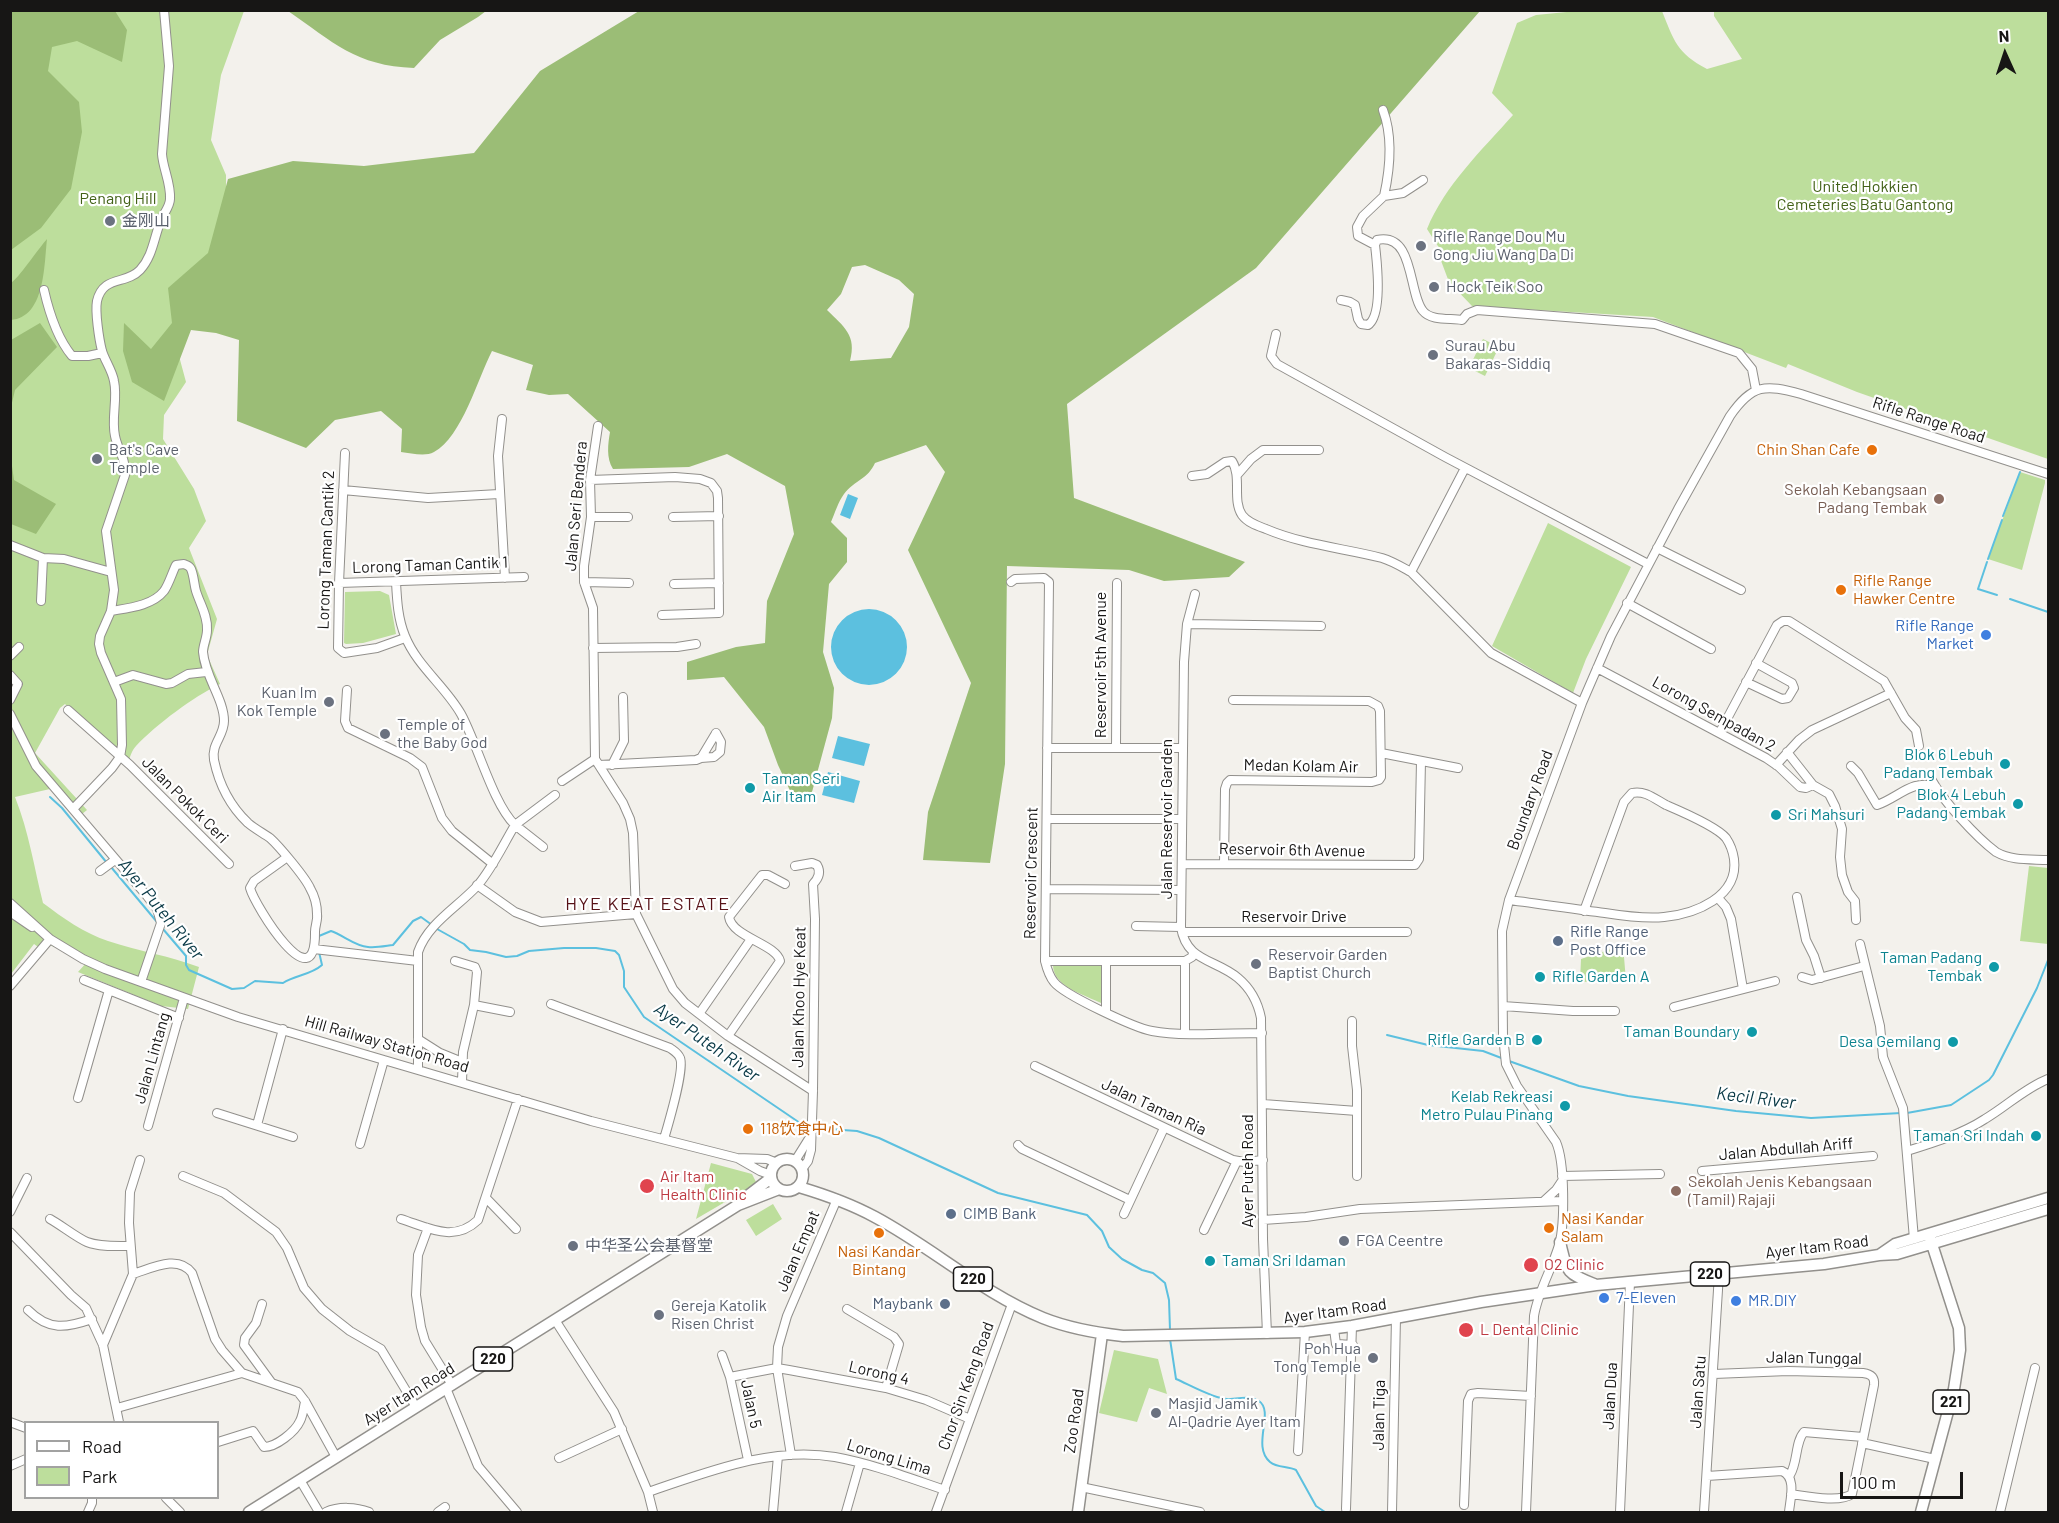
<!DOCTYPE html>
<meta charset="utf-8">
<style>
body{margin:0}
#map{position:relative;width:2059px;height:1523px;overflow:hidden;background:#f3f1ec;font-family:Barlow,sans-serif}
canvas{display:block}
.frame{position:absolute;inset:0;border:12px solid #171615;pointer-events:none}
.legend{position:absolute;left:24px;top:1421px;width:195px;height:78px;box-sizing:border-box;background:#fff;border:2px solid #a2a2a1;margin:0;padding:8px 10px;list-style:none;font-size:18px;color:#171615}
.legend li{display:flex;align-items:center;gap:12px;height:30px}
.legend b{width:30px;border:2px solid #a2a2a1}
.north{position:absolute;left:1975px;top:24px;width:60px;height:60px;-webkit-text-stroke:4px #fff;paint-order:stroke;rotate:357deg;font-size:16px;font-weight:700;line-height:24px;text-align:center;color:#171615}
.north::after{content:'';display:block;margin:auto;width:21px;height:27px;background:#171615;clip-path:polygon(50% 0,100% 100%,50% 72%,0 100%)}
.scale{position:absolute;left:1840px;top:1472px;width:123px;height:27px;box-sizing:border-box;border:3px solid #171615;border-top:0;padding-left:8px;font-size:18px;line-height:21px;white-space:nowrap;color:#171615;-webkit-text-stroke:4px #fff;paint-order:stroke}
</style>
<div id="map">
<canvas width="2059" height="1523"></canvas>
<div class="frame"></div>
<ul class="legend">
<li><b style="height:8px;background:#fff"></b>Road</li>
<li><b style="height:16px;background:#bdde9c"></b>Park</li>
</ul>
<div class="north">N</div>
<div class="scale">100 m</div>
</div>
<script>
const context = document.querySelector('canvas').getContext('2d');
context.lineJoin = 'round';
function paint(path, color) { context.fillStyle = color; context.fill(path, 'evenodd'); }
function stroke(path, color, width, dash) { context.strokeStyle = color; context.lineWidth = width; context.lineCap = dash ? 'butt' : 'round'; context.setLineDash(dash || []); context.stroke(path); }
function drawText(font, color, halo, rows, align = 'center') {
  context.font = font + ' Barlow,"Noto Sans SC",sans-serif'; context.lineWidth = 4.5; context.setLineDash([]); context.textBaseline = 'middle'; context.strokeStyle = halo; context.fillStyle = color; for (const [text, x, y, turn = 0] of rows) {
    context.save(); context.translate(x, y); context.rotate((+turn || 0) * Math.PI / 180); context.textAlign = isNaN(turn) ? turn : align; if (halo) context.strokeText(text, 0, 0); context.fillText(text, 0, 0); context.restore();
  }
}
paint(new Path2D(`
 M1587 10 1662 11C1674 41 1677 53 1707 69L1742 59 1714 16V11H2048V459L1857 392 1788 364 1786 368 1653 317 1472 306 1449 282 1440 258 1443 254 1427 229C1445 185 1482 150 1513 115L1492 93 1517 23 1536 15Z
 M11 11H244L221 75 211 140 226 175V312L185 330 179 356 186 382 164 415 163 439 194 489 206 521 189 548 217 619 207 655 220 684C193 697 157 724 136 746 132 750 130 757 128 763L65 704 60 708 35 753 87 810 77 818 50 789 15 797C29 832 34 867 43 903 63 918 84 933 108 941 138 951 170 956 199 967L188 1009 161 1006 78 972 87 962 50 945 41 949 34 944 11 974Z
 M1483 339 1499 347 1485 376 1469 368Z
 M2020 472 2045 480V483L2022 570 1988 559Z
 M1548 523 1631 567 1586 659 1573 693 1492 646Z
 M380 591 389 595 396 634 363 643 346 644 344 643 345 592Z
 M2029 866 2048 868V944L2020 941Z
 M1623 945 1626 981 1580 982 1581 959Z
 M1056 965H1101V1003C1085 995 1054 987 1053 966Z
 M711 1163 752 1174 756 1182 749 1188 696 1219Z
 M773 1204 782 1219 756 1236 746 1220Z
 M1114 1350 1158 1359 1167 1394 1149 1388 1137 1422 1099 1413Z`), '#bdde9c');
paint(new Path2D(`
 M11 10 115 11 127 30 122 62 77 41 52 47 48 71 79 102 82 132 71 189 41 228 11 250Z
 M288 11H486L478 17 440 40 414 68C356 66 333 42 288 11Z
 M639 11H1480L1256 268 1067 404 1074 498 1245 562 1229 577 1164 581 1129 570 1007 566 1005 764 990 863 923 860 928 812 971 683 908 550 945 472 926 445 875 463C868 479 855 480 844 494 838 502 835 513 831 522L847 538V562L829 584 823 652 834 688 832 718 812 792 793 797 778 765 764 727 724 677 687 680V662L736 647 765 643 767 601 794 534 785 486 727 454 689 467 613 469C606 458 608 444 610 432L568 394 549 395 526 390 533 365 492 351C478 378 462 437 434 452 425 457 411 453 401 452L402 429 381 411 335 420 306 448 237 421 239 340 216 333 191 330 164 401 132 382 123 351 124 323 151 349 172 323 168 288 208 253 228 179 293 161 364 166 474 153 540 71ZM865 265 899 280 914 294 909 327 891 358 850 361C857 335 844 327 827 310L841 294 852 267Z
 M47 239C44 266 45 317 11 320V283C17 280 39 248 47 239Z
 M40 323 57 347 15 390 11 407V340Z
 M11 459 14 480 56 504 36 534 11 524Z`), '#9bbd76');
paint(new Path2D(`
 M848 494 858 498 850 519 840 515Z
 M831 647a38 38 0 1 1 76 0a38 38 0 1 1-76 0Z
 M838 736 870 744 864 766 832 758Z
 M828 772 860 781 854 803 822 795Z`), '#5cc0df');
stroke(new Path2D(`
 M2003 516 2020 472
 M1988 559 2002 520
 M1987 562 1978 589 1997 595
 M2010 599 2048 612
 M50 797 62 808 107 863
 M111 867 157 922
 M163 929 186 956V965L189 970 232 989 244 988 255 981 283 983C295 975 311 975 322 965L319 952
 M437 929 464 944 470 950 486 952 506 957 517 956 529 951 564 948H596L615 951 619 955 624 971V987L644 1017 800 1123 808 1126
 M318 940 319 936 331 931C343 935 355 946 368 947 376 948 385 946 393 945L413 921 421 917 432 925
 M1387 1035 1428 1045 1483 1051 1504 1059
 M1509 1061 1579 1086 1628 1096 1736 1111 1811 1118 1901 1113
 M1907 1113 1951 1105 1989 1080 1993 1075 2037 988 2048 960
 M814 1128 857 1131 879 1138 998 1193 1087 1215 1102 1231 1109 1247 1122 1259 1142 1270 1153 1273 1165 1283 1169 1300 1170 1330
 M1170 1339 1176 1379C1188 1384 1214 1399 1227 1399 1237 1399 1249 1395 1259 1401 1275 1412 1251 1446 1270 1462 1277 1468 1288 1466 1296 1470L1316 1506 1325 1512`), '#5cc0df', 2);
const minor = new Path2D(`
 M1383 110C1393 137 1390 169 1384 196
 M1423 180 1403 193 1384 196 1363 216 1357 227 1358 236 1375 245 1377 240C1415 232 1408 294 1423 311 1431 321 1450 318 1462 320L1467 314 1477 310 1655 324 1739 353 1752 369 1756 390
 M44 290C49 312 57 338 72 356H88L102 353
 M1341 300 1350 302 1355 305 1358 319 1361 324 1368 325C1383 315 1377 262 1375 245
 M1276 334 1271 356 1277 364 1445 457 1648 564
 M502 419 498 456 505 578
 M598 426 590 480 591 517 584 566V582L593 608 595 759 623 803 630 819 633 833 636 914 673 989 685 1003 728 1036 813 1091
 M345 453 339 583 338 648 344 653 377 648 405 638
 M1237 475 1251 459 1263 450H1319
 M1192 476 1207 474 1225 462 1232 461C1242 477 1232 500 1242 515 1248 523 1258 526 1266 529 1304 545 1343 548 1382 558 1392 561 1402 567 1411 572L1491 653 1582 703
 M590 480 675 477 700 479 711 483 717 491 718 498 719 613 662 615
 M343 490 428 498 499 494
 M591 517H628
 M673 517 719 516
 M10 545 43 558 64 559 111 572
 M1657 548 1741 590
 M1411 572 1465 468
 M396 582C397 601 398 619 405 636 417 666 445 686 461 714 477 743 493 804 515 825 503 845 493 867 478 885 458 907 428 923 418 952V1069
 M584 582 629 583
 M1011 582 1015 579 1044 578 1049 582 1045 961C1047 969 1049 976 1054 982 1064 995 1135 1028 1152 1031 1183 1037 1229 1033 1262 1033
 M339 583 524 577
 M674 584 719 583
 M1195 594 1187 624 1184 662 1181 927C1186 962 1216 959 1238 978 1250 988 1258 1003 1261 1018L1263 1239 1267 1334
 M41 601 43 558
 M1627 603 1711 649
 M111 611C128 608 152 606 164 591 169 584 172 573 176 565L184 564C188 566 189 565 191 569 194 576 194 584 196 591 200 604 208 616 207 630 207 638 203 645 203 652 205 677 224 699 224 721 224 736 211 744 214 760 219 784 230 806 248 823 255 829 263 833 270 838 279 846 305 877 310 888 314 895 317 906 317 914 318 920 315 925 315 932 316 1004 255 906 250 888L254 881 286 858
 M1187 624 1321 626
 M593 648 677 647 696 644
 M10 656 19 647
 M1597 668 1766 758 1779 767 1800 787 1806 788 1813 785
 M10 675 18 684 10 700
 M114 682 133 675 166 684 172 683 188 674 206 672
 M1746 682 1782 699 1788 698 1794 688 1792 683 1756 663
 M347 690 345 721 348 728 410 758 422 767 442 818 452 831 493 864
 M68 710 130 765 229 864
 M10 714 36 766 147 896 157 909 161 923 141 982
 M1720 732 1777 625 1783 621H1789L1884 681 1905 718 1916 730 1919 746
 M1047 748H1183
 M1116 748 1117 583
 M1787 752 1813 785 1829 794 1835 806 1842 829 1840 857 1842 875 1848 892 1855 901 1856 920
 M1381 753 1458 768
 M701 758 714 757 720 752 721 742 716 733
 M599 765 696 760 701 758 716 733
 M612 765 624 741 623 697
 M1776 765 1799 740 1812 730 1891 693
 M1851 766 1858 773 1877 805C1898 798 1913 778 1936 787
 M1931 779C1943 801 1976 837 1996 852 2012 861 2030 859 2048 860
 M562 781 595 759
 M73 809 112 768 120 757 122 745 121 699 101 653 99 644 100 636 111 611 114 590 106 531 125 475C126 458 118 451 115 436 111 418 118 399 114 381 112 370 105 361 102 351 99 339 95 312 97 301 103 275 126 285 140 270 153 256 154 237 161 220 164 213 170 206 170 199 171 183 163 169 162 154L169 66 164 10
 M1047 819H1182
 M543 847 515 825 555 795
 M1182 864 1415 865 1419 859 1421 761
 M1224 864 1225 789 1227 783 1230 780 1372 782 1379 780 1381 777 1380 711 1378 706 1369 701 1233 700
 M795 866 812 863 817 865C821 872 819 878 813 884L815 919 813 1091 811 1150 808 1161 802 1169
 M100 871 115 860
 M477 885 515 912 541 922 636 914
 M1047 889 1181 890
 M1797 897 1806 940 1814 956 1821 978
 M1718 898 1726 907 1731 919 1743 989
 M1509 900C1541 904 1573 909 1605 913 1624 916 1645 919 1664 917 1695 914 1739 897 1734 859 1733 852 1730 844 1726 838 1716 826 1680 811 1666 805 1655 799 1645 790 1632 793L1624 802 1584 911
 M10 903 50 939 83 959 105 969 238 1017 591 1121 737 1158 767 1159 777 1163
 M10 912 32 927
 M1136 926 1181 927
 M1182 932H1407
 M1860 944 1880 1026 1883 1057 1903 1108 1914 1239
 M314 949 418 961
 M455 961 475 967 477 972 474 1005 463 1052 462 1082
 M1045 961H1185L1192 957 1193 953
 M1185 961V1033
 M1802 977 1812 980 1864 966
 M84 980 179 1018
 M10 986 50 939
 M551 1004 670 1048C674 1051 678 1053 680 1058 685 1069 668 1125 664 1139
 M474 1005 510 1012
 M1503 1006 1573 1011H1615
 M1674 1007 1775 981
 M1106 1011V962
 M699 1014 751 939
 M1352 1021V1046L1357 1090V1176
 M728 1036 780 961C776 944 732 937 729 917L762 875H768L785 884
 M418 1039 440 1053 462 1062
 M1035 1066 1233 1160 1244 1162 1263 1160
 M78 1098 109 990
 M1263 1104 1357 1111
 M217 1113 293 1137
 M257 1125 283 1029
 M148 1126 184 998
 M360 1144 384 1060
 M1018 1145 1022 1149 1130 1200
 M1907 1151C1933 1143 1962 1134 1985 1119 2007 1106 2025 1088 2048 1079
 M739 1159 760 1171 771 1175
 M795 1161 810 1137
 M1702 1171 1873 1156
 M183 1176 224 1193 276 1232 287 1248 304 1288 322 1309 350 1331 381 1349 416 1407
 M1562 1176 1660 1174
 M487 1199 516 1229
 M1544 1201 1556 1190 1562 1181
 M10 1212 27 1178
 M1124 1214 1164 1128
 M50 1219C61 1225 77 1238 87 1242 100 1247 116 1246 130 1246
 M401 1219C429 1228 454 1243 478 1220L518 1099
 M1263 1220 1306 1217 1360 1209 1562 1201
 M428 1228 418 1255 416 1295 421 1327 425 1341 452 1385
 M1204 1230 1237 1161
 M10 1232 71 1295 86 1308 103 1345 119 1422
 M133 1274C152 1268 178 1254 192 1273L215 1339 222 1350 242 1373 298 1392 305 1401 336 1457
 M262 1304 256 1323 245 1338 244 1345 271 1382
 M847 1309 894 1337 899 1344 886 1388
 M28 1310C49 1331 66 1328 92 1319
 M555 1320 614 1412 648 1492 653 1512
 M1334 1329 1336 1344 1353 1345
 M103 1345 133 1274 129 1223 130 1192 140 1160
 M722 1355 730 1377 748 1460
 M1714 1374 1788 1371 1863 1373C1870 1374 1875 1376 1874 1385L1852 1494C1840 1503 1806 1496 1791 1494
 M730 1377 777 1368 789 1370 886 1388 926 1400 970 1419
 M446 1388 478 1466 517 1512
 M117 1408 242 1373
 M10 1422 26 1428
 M218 1442 253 1431 264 1447C276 1447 295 1432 300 1421 303 1415 304 1407 305 1401
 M1862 1443 1935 1459
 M1298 1451 1305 1332
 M791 1455 777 1368 778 1347 787 1316 837 1199
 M559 1458 622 1429
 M10 1466 26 1459
 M1790 1475C1798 1462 1795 1442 1804 1432L1863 1437
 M1707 1476 1782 1471C1797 1477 1790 1500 1789 1512
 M300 1480 319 1512
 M1081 1487 1200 1512
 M648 1492C708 1472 771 1446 835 1457 873 1464 909 1478 945 1490
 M166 1498 180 1512
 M1464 1505 1468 1401 1471 1394 1478 1393 1531 1396
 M1346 1509 1352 1326
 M88 1512 92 1503V1498
 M326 1512C339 1506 356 1507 369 1512
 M438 1512 445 1507
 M773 1512 778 1456
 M846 1512 860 1463
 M936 1512 1012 1304
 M1392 1512 1396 1317
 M1526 1512 1534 1316C1538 1291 1552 1269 1559 1245 1565 1224 1565 1162 1556 1142L1517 1086 1506 1064 1503 1036 1502 931 1509 900 1582 703 1611 636 1678 509 1730 416C1752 384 1765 384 1801 394L2048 474
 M1620 1512 1630 1282
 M1704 1512 1719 1274
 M2000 1512 2035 1368`);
const major = new Path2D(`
 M771 1175a16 16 0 1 1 32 0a16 16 0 1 1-32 0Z
 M799 1187C826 1195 851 1204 875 1217 933 1248 982 1293 1043 1318 1068 1328 1096 1333 1123 1336L1305 1332 1352 1326 1481 1302 1596 1285 1824 1264 1879 1255 1897 1254 2048 1209
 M745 1198 771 1178
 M1560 1242C1567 1271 1565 1273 1594 1284
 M1879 1255 1895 1244 2048 1198
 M249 1512 738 1205 779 1189
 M1078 1512 1102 1334
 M1921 1512 1954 1389 1960 1350 1959 1328 1929 1235`);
stroke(minor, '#92908c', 10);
stroke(major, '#92908c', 13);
stroke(minor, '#fff', 8);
stroke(major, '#fff', 10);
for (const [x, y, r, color] of [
 [110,221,6,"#6b7280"],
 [1421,246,6,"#6b7280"],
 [1434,287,6,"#6b7280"],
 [1433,355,6,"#6b7280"],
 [1872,450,6,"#e8710a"],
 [97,459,6,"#6b7280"],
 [1939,499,6,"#8d6e63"],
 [1841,590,6,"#e8710a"],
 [1986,635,6,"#3f7fe0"],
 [329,702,6,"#6b7280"],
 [385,734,6,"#6b7280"],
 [2005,764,6,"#0f9aa8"],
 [750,788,6,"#0f9aa8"],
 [2018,804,6,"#0f9aa8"],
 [1776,815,6,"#0f9aa8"],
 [1558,941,6,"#5c6f8a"],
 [1256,964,6,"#6b7280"],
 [1994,967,6,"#0f9aa8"],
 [1540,977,6,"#0f9aa8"],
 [1752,1032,6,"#0f9aa8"],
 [1537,1040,6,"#0f9aa8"],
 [1953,1042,6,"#0f9aa8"],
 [1565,1106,6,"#0f9aa8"],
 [748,1129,6,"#e8710a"],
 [2036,1136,6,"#0f9aa8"],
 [647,1186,8,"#e0444e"],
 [1676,1191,6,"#8d6e63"],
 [951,1214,6,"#5c6f8a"],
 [1549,1228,6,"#e8710a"],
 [879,1233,6,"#e8710a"],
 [1344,1241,6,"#6b7280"],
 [573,1246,6,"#6b7280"],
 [1210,1261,6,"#0f9aa8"],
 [1531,1265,8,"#e0444e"],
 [1604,1298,6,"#3f7fe0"],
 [1736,1301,6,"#3f7fe0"],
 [945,1304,6,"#5c6f8a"],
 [659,1315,6,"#6b7280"],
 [1466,1330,8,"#e0444e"],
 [1373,1358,6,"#6b7280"],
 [1156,1413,6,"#6b7280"]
]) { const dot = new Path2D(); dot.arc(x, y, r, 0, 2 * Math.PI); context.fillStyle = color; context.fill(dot); stroke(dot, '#fff', 2); }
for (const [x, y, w] of [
 [1710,1274,39],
 [973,1279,39],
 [493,1359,39],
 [1951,1402,36]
]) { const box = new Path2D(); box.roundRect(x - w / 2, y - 12, w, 24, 4.5); context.fillStyle = '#fff'; context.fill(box); stroke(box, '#171615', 1.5); }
drawText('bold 15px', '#171615', null, [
 ["220",1710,1274],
 ["220",973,1279],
 ["220",493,1359],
 ["221",1951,1402]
]);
drawText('16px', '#426117', '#fff', [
 ["United Hokkien",1865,187],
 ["Cemeteries Batu Gantong",1865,205],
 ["Penang Hill",118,199]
]);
drawText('16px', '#5b616d', '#fff', [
 ["金刚山",122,221],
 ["Rifle Range Dou Mu",1433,237],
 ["Gong Jiu Wang Da Di",1433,255],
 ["Hock Teik Soo",1446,287],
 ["Surau Abu",1445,346],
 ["Bakaras-Siddiq",1445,364],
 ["Bat's Cave",109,450],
 ["Temple",109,468],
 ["Kuan Im",317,693,"right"],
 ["Kok Temple",317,711,"right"],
 ["Temple of",397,725],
 ["the Baby God",397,743],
 ["Reservoir Garden",1268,955],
 ["Baptist Church",1268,973],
 ["FGA Ceentre",1356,1241],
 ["中华圣公会基督堂",585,1246],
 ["Gereja Katolik",671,1306],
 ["Risen Christ",671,1324],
 ["Poh Hua",1361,1349,"right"],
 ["Tong Temple",1361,1367,"right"],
 ["Masjid Jamik",1168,1404],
 ["Al-Qadrie Ayer Itam",1168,1422]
], 'left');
drawText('16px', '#171615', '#fff', [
 ["Rifle Range Road",1929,420,18],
 ["Jalan Seri Bendera",576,506,-85],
 ["Lorong Taman Cantik 2",326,550,-88],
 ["Lorong Taman Cantik 1",430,565,-2],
 ["Reservoir 5th Avenue",1101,665,-90],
 ["Lorong Sempadan 2",1714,714,29],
 ["Medan Kolam Air",1301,766,1],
 ["Jalan Pokok Ceri",185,800,45],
 ["Boundary Road",1530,800,-70],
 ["Jalan Reservoir Garden",1167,819,-90],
 ["Reservoir 6th Avenue",1292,850,1],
 ["Reservoir Crescent",1031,873,-89],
 ["Reservoir Drive",1294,917],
 ["Jalan Khoo Hye Keat",799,997,-89],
 ["Hill Railway Station Road",387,1044,16],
 ["Jalan Lintang",152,1058,-74],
 ["Jalan Taman Ria",1154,1107,25],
 ["Jalan Abdullah Ariff",1786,1149,-5],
 ["Ayer Puteh Road",1248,1171,-90],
 ["Ayer Itam Road",1817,1247,-7],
 ["Jalan Empat",798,1251,-67],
 ["Ayer Itam Road",1335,1311,-8],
 ["Jalan Tunggal",1814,1358,1],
 ["Lorong 4",879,1373,13],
 ["Chor Sin Keng Road",966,1386,-70],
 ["Jalan Satu",1698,1392,-86],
 ["Ayer Itam Road",409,1394,-32],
 ["Jalan Dua",1610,1396,-87],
 ["Jalan 5",751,1404,78],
 ["Jalan Tiga",1379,1415,-89],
 ["Zoo Road",1074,1421,-82],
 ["Lorong Lima",889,1457,17]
]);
drawText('16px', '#c56008', '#fff', [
 ["Chin Shan Cafe",1860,450,"right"],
 ["Rifle Range",1853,581],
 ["Hawker Centre",1853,599],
 ["118饮食中心",760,1129],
 ["Nasi Kandar",1561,1219],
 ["Salam",1561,1237],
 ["Nasi Kandar",879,1252,"center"],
 ["Bintang",879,1270,"center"]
], 'left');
drawText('16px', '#785e54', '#fff', [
 ["Sekolah Kebangsaan",1927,490],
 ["Padang Tembak",1927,508],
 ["Sekolah Jenis Kebangsaan",1688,1182,"left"],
 ["(Tamil) Rajaji",1688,1200,"left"]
], 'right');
drawText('16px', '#366cbe', '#fff', [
 ["Rifle Range",1974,626,"right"],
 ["Market",1974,644,"right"],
 ["7-Eleven",1616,1298],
 ["MR.DIY",1748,1301]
], 'left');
drawText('16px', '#0d838f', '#fff', [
 ["Blok 6 Lebuh",1993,755],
 ["Padang Tembak",1993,773],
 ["Taman Seri",762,779,"left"],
 ["Air Itam",762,797,"left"],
 ["Blok 4 Lebuh",2006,795],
 ["Padang Tembak",2006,813],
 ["Sri Mahsuri",1788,815,"left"],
 ["Taman Padang",1982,958],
 ["Tembak",1982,976],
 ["Rifle Garden A",1552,977,"left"],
 ["Taman Boundary",1740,1032],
 ["Rifle Garden B",1525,1040],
 ["Desa Gemilang",1941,1042],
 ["Kelab Rekreasi",1553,1097],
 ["Metro Pulau Pinang",1553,1115],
 ["Taman Sri Indah",2024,1136],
 ["Taman Sri Idaman",1222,1261,"left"]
], 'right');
drawText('16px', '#4e5e75', '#fff', [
 ["Rifle Range",1570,932],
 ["Post Office",1570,950],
 ["CIMB Bank",963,1214],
 ["Maybank",933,1304,"right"]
], 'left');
drawText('16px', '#be3a42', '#fff', [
 ["Air Itam",660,1177],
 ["Health Clinic",660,1195],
 ["O2 Clinic",1544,1265],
 ["L Dental Clinic",1480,1330]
], 'left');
context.letterSpacing = '1.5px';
drawText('18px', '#571217', '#fff', [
 ["HYE KEAT ESTATE",648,904]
]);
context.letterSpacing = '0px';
drawText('italic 18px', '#093946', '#fff', [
 ["Ayer Puteh River",161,909,51],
 ["Ayer Puteh River",707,1042,35],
 ["Kecil River",1756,1098,7]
]);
</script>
